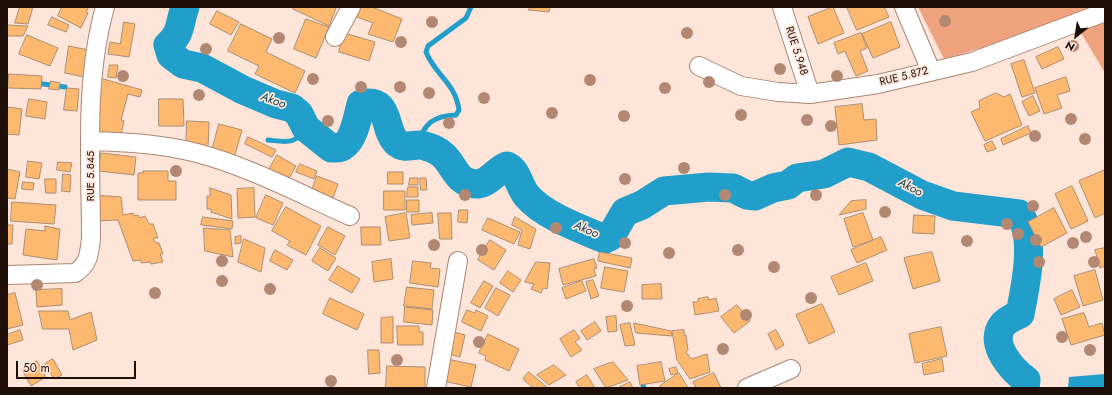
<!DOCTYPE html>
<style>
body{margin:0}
#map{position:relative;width:1112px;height:395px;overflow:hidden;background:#fee5d9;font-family:Jost,sans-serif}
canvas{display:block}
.frame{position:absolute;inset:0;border:8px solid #1d0f08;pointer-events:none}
.north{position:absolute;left:1056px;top:16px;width:40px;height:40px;-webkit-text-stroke:3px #fee5d9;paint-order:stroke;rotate:210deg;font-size:11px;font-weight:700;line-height:16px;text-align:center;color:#1d0f08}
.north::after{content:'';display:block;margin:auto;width:14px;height:18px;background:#1d0f08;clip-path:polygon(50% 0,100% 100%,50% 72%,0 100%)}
.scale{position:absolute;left:16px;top:361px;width:120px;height:18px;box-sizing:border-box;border:2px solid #1d0f08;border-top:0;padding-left:5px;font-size:12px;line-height:14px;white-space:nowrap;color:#1d0f08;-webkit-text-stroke:3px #fee5d9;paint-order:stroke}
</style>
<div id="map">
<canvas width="1112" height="395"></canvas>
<div class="frame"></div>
<div class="north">N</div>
<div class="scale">50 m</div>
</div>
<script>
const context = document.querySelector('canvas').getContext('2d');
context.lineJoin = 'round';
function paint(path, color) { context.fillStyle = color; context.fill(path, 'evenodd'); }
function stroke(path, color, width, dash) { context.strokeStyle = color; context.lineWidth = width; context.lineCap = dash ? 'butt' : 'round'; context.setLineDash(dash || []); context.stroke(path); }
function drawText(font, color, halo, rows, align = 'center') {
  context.font = font + ' Jost,sans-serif'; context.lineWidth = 3.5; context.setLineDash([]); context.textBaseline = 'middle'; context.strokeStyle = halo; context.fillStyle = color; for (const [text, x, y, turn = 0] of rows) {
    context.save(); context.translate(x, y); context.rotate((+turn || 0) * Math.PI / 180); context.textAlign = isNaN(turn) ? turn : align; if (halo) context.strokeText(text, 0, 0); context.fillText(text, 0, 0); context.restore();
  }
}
paint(new Path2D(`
 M918 7H1105V73L1074 21 944 59Z`), '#eea37e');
paint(new Path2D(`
 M1105 374V388H1068L1069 377Z`), '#219fca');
stroke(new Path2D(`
 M36 83 65 87
 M268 140C287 142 295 145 306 128
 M418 146C423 123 434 116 456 115L459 110C455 82 435 75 426 52L428 46 466 18 471 7
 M643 385 644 388`), '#219fca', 5);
stroke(new Path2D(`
 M185 7C179 23 182 33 168 45L171 55 183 64 202 68 243 90 276 104 292 108 299 114 306 128 331 148C335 148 340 149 343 146 354 140 358 115 361 104 391 97 383 129 396 142 405 151 415 142 425 146 432 148 440 152 444 156 455 167 456 182 475 184 488 185 496 170 507 166 518 171 519 187 527 196 544 216 581 229 605 239L611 236 625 212 642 205 664 191 709 187 733 188 747 195 755 196 773 188 788 185 797 178 824 174 848 162 869 167 922 195 953 206 1019 214C1037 236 1025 288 1020 314 1014 317 1006 320 1002 326 989 344 1012 370 1026 380L1025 388`), '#219fca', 29);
const building = new Path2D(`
 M20 7H33L28 24 15 23Z
 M62 7H89L86 12 88 13 81 28 58 16Z
 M294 7H335L336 8 329 26 293 9Z
 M359 7H372L402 19 393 42 368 34 373 23 354 16Z
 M530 7H550L549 12 529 10Z
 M833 7 844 33 818 44 808 17Z
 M847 7H884L889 17 857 30Z
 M217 11 239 22 231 35 210 24Z
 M52 17 69 25 66 32 48 25Z
 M306 19 329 27 316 58 294 49Z
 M124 22 135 24 129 57 108 54 110 42 120 44Z
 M891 22 900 47 873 58 862 34Z
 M241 24 272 39 266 52 305 71 295 93 255 74 259 66 228 51Z
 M7 25 28 26 23 36H7Z
 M344 33 375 42 369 61 339 52Z
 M861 33 867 48 860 51 868 71 856 76 845 51 838 54 834 43Z
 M27 35 58 48 50 66 19 54Z
 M69 46 89 50 84 77 65 73Z
 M1058 47 1064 59 1042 69 1036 57Z
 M1024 60 1035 93 1022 97 1011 64Z
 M110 65H118L116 78 108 77Z
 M9 74 42 76 41 89 8 88Z
 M1066 77 1070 91 1057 95 1062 108 1044 114 1035 88Z
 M100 78 142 90 140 97 128 94 121 120 124 121 119 143 85 134Z
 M51 81 60 83 59 90 49 89Z
 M67 88 79 89 77 111 64 110Z
 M996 93 1004 97 1010 94 1022 125 985 141 971 112 980 108 979 101Z
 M1033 96 1040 111 1029 116 1022 102Z
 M29 99 47 102 45 119 26 116Z
 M159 99H183L184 126H159Z
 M862 104 864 120 876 119 877 140 839 145 835 107Z
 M7 107 22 109 19 135 7 134Z
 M187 121 209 122 208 149 186 148Z
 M219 124 242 130 234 158 212 151Z
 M1028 126 1031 133 1003 145 1001 139Z
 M248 137 276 150 272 157 245 144Z
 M992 141 996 149 987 152 984 145Z
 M101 153 136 157 134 175 99 171Z
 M277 155 296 166 282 191 263 181Z
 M28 161 42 163 39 179 26 177Z
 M58 162 72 163 70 172 57 170Z
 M300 164 317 171 314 179 296 172Z
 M7 169 20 172 15 199 7 198Z
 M1105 170V213L1095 218 1079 181Z
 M143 171H168V181H176V200H138V173H143Z
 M388 172H403V184H388Z
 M63 174 71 175 70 192 62 191Z
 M317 176 338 184 332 201 311 193Z
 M410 178H418V185H409Z
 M420 178H426L427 190H421Z
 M45 179H56V193H46Z
 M23 182 34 183 33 190 22 189Z
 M1072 186 1088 221 1071 229 1055 194Z
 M408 187H418V197H407Z
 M210 188 231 195 232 219 211 212V209H207V196H210Z
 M254 188 255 217 238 218 237 189Z
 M384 191H405V210H384Z
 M93 195 121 197 123 215 133 213 134 216 138 215 140 218 145 216 149 224H153L158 238H153L155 242 159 243 163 254H160L163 262 151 264 150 262 141 263V260L133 261 118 220 95 221Z
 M266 195 283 203 273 225 256 218Z
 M407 200H419V212H407Z
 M866 200V209L839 215 851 201Z
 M12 202 56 205 54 224 11 221Z
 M286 207 321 226 306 255 287 245 290 241 272 231Z
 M1054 208 1067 233 1041 247 1028 222Z
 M459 210H468L467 223 458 222Z
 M406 213 410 238 389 241 385 217Z
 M432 213 433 223 412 225 411 215Z
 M438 213H451L452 239H440Z
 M863 213 873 240 853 247 844 219Z
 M914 215 935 216 934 234 913 233Z
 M203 217 233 221 232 229 201 225Z
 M515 217 536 229 530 249 518 245 522 230 512 225Z
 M488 218 520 232 514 244 482 230Z
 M7 225H13L12 244H7Z
 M45 226 60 229 57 260 23 255 26 229 45 231Z
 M328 227 345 236 335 255 318 245Z
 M361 227H380L381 245H362Z
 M204 228 230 230 233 257 205 251Z
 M241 236V243L235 244V237Z
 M881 237 887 250 857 263 851 250Z
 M244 239 265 248 261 272 238 262Z
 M490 240 506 250 494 270 478 260Z
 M320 248 336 258 328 271 312 261Z
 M1105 248V266L1100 268 1095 250Z
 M275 250 293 260 287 270 270 261Z
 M600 252 632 258 630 268 598 261Z
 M932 252 940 281 913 289 904 258Z
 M391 259 393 279 374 282 372 262Z
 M594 259 597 268 594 269 596 276 563 285 559 269Z
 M413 261 431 263 430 268 440 269 438 287 410 283Z
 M536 262 550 263 547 289 543 288 541 293 531 289 534 284 525 282Z
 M866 263 873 281 839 295 831 277Z
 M338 266 360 279 352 293 329 280Z
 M605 267 628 271 624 292 601 288Z
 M1095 270 1103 300 1083 306 1074 276Z
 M508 271 521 280 513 292 500 283Z
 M593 280 599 296 591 299 586 282Z
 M484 281 493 286 480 308 471 303Z
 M582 281 586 291 566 299 562 288Z
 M661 284 662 299H642V285Z
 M407 287 434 290 432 309 404 306Z
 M496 288 510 295 498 316 485 308Z
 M62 289V305L37 307 36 290Z
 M1072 290 1080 307 1061 315 1054 299Z
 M15 293 23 325 7 329V295Z
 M708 297 709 300 716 298 719 311 695 315 693 302H698V299Z
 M330 298 364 314 357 330 323 314Z
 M822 304 835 332 809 344 796 315Z
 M737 305 750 321 734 333 721 317Z
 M405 307 433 310 432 325 404 322Z
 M467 310 475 313 476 310 488 316 481 331 462 322Z
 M39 311H68L70 320 91 312 97 340 73 350 69 329H43Z
 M1084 313 1089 327 1102 323 1105 335 1071 345 1062 319Z
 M616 316 617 331 608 332 606 317Z
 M393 317V343H381V318Z
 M595 322 601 331 587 340 581 331Z
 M630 323 635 345 625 346 620 325Z
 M634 323 671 331 672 336 636 333Z
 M397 326H419V332H423V345H398Z
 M941 327 947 356 915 363 909 334Z
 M20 330 23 340 7 345V335Z
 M574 330 580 338 575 342 582 350 571 357 560 339Z
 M684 330V335H686L688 350 686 352 691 359 707 354 710 372 690 379 677 360 672 331Z
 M776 330 784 345 776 350 768 334Z
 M450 331 465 335 460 357 445 353Z
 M488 334 519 349 509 371 485 360 486 356 479 353Z
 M368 350H379L380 373 369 374Z
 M53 359 62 375 54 379 45 364Z
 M447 359 476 365 471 387 443 381Z
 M942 359 944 371 924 375 922 364Z
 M37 361 46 377 31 386 22 370Z
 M613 362 628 380 606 388 594 369Z
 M661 362 665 381 640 385 637 366Z
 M554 365 566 375 549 385 537 375Z
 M387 366 425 367V388H386Z
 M676 367 678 373 671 375 669 369Z
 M529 372 548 388H533L523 379Z
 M679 373 688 388H661L660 386Z
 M714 373 721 388H696L693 382Z
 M587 375 595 388H580L576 382Z
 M630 382 633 388H618Z`);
paint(building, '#fdb970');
stroke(building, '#ab8e72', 1);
const minor = new Path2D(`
 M782 7 810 94
 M904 7 931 71
 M335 37 351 7
 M699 66 741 86 778 92 810 94 878 84 972 62 1105 12
 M91 141C127 142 162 144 197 153 250 167 300 194 350 216
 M7 275 75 273C89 264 89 254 91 239 91 162 84 82 105 7
 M436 388 458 261
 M747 388 791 369`);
stroke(minor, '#ab8674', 20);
stroke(minor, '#fff', 18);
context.fillStyle = '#b28872';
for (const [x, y] of [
 [945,21],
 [432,22],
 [687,33],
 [279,38],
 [401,42],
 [1073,46],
 [206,49],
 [780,69],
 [123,76],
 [837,76],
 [313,79],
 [590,80],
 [709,82],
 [361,87],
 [400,87],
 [665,88],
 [429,93],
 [199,95],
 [484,98],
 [552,113],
 [741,115],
 [624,116],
 [1071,119],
 [807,120],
 [328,121],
 [449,123],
 [831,126],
 [1035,136],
 [1085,139],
 [684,168],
 [176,171],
 [625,179],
 [465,195],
 [725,195],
 [816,195],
 [1033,206],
 [885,212],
 [1007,224],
 [556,228],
 [1018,234],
 [1086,237],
 [1036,240],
 [967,241],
 [625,243],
 [1073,243],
 [434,245],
 [482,250],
 [738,250],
 [669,253],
 [222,261],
 [1039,262],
 [1094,262],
 [774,267],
 [222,281],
 [37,285],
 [270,289],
 [155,293],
 [811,298],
 [627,306],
 [746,315],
 [1062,337],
 [479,342],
 [723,349],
 [1090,350],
 [397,360],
 [331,381]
]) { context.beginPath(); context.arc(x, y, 6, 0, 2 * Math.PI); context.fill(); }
drawText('11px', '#1d0f08', '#fee5d9', [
 ["RUE 5.948",796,51,72],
 ["RUE 5.872",904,77,-14],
 ["RUE 5.845",91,176,-90]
]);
drawText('italic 12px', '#0b3e50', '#fee5d9', [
 ["Akoo",273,101,20],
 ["Akoo",910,188,27],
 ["Akoo",586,230,23]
]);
</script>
